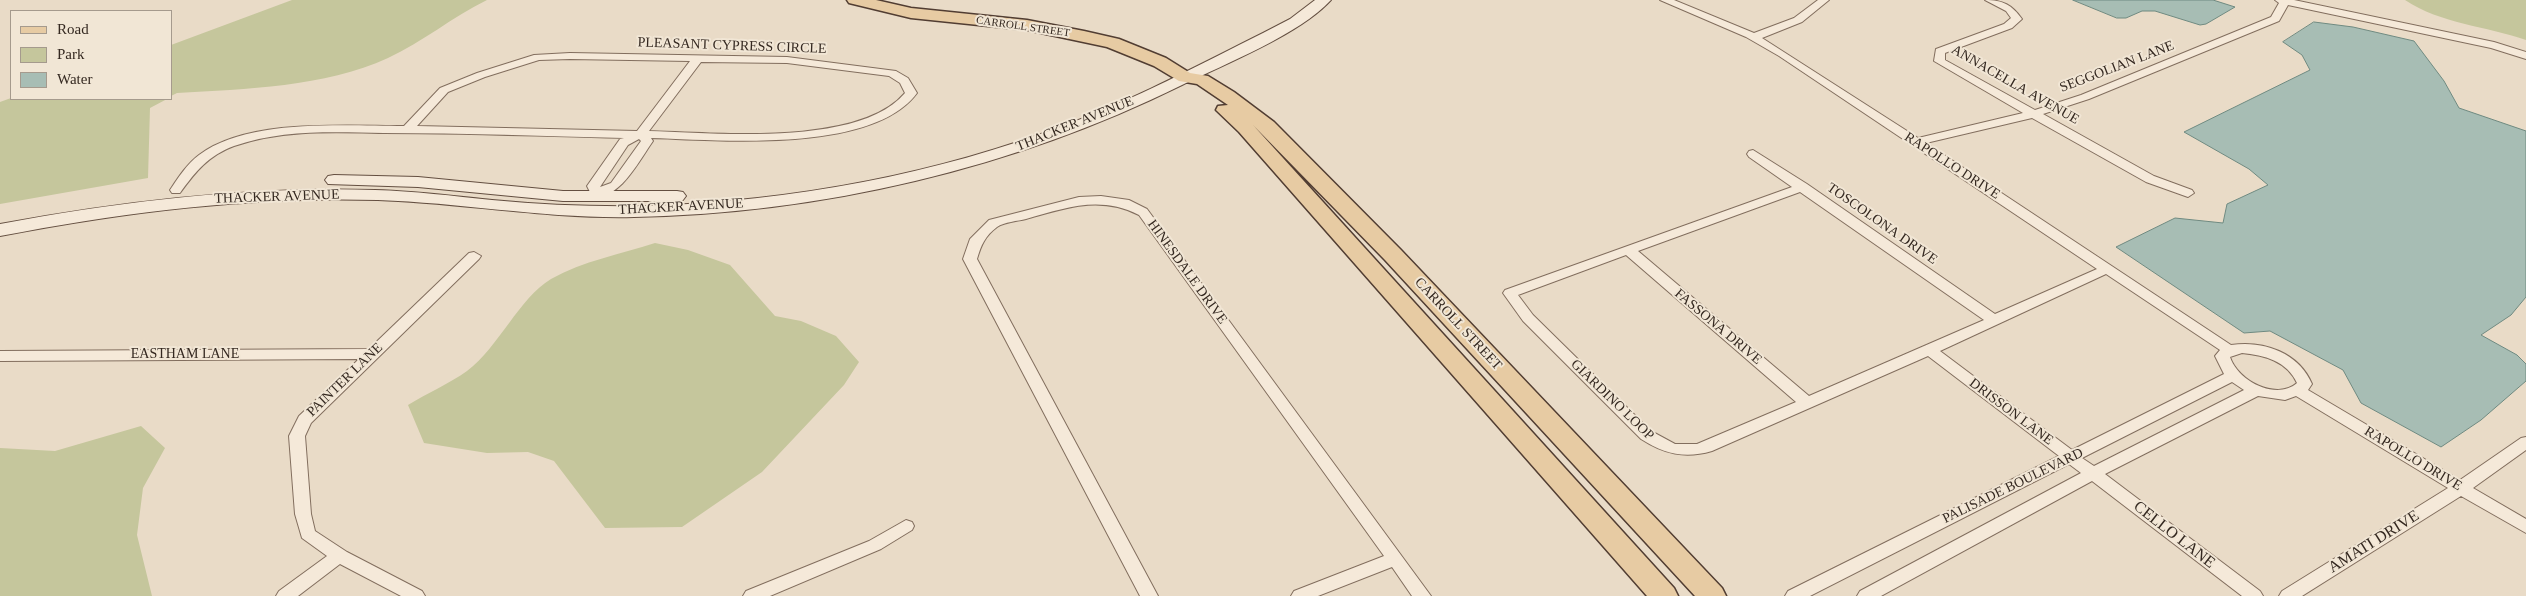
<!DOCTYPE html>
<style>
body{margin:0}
#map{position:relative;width:2526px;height:596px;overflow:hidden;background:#e9dbc7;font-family:"Times New Roman",serif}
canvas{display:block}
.legend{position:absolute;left:10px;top:10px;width:162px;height:90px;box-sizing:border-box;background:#f1e6d5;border:1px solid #a59a8d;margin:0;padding:6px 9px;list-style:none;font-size:15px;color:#342820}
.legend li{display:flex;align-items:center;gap:10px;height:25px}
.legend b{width:25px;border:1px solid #a59a8d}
</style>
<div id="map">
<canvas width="2526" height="596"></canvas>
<ul class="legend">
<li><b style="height:6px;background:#e7cba3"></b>Road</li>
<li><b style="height:14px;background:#c5c69c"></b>Park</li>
<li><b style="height:14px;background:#a7bdb4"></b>Water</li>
</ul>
</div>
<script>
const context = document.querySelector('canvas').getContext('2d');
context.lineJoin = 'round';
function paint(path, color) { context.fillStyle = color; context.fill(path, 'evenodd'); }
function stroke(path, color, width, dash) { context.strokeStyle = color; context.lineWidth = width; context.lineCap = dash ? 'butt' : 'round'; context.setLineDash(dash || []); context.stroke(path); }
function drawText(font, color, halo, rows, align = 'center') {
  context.font = font + ' "Times New Roman",serif'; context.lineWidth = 4; context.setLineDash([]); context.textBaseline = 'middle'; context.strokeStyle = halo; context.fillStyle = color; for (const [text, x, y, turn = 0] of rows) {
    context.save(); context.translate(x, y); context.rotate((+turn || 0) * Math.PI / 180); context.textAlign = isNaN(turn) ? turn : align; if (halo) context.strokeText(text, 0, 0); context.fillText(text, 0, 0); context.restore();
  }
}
paint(new Path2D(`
 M292 0H487C452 17 423 42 388 58 324 87 246 89 177 93L171 96V45Z
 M2405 0H2526V40C2486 26 2441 24 2405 0Z
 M11 98 167 99 150 108 148 178 0 204V102Z
 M655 243 688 250 730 265 775 316 801 321 836 336 859 362 844 385 762 472 682 527 605 528 554 461 528 452 487 453 424 443 408 405C427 393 449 384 467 371 499 347 519 298 551 279 583 261 621 254 655 243Z
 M141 426 165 448 143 488 137 535 152 596H0V448L55 451Z`), '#c5c69c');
const water = new Path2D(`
 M2073 0H2213L2235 7 2206 24 2200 25 2155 11H2142L2126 18H2117Z
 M2314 22 2353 27 2414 41 2444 81 2459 108 2526 131V297L2511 315 2481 335 2517 355 2526 364V381L2481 420 2441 447 2361 403 2343 370 2270 331 2244 333 2116 247 2175 218 2223 223 2227 204 2268 185 2249 169 2184 132 2310 70 2302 55 2283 42Z`);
paint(water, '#a7bdb4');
stroke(water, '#6f8a81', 1);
const street = new Path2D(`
 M1660 0H1674L1754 33 1794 18 1818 0H1829L1802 22 1762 38 1918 138 2023 113 1934 61 1936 49 2004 24 2011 18 2006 11 1985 0C2003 0 2012 5 2022 19L2012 28 1945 53V60L2035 110 2081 95 2271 17 2279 3 2275 0H2294L2494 42 2526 52V59L2491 48 2288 5 2279 21 2089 99 2043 114 2154 176 2192 190 2194 193 2188 197 2146 182 2032 118 1926 143 2231 345C2264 340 2299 353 2312 384L2308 390 2460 480 2521 438 2526 437V450L2473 488 2526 519V533L2461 496 2302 596H2279L2282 591 2448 488 2296 396 2285 400 2258 396 2105 474 2260 591 2263 596H2242L2092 481 1881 596H1857L1860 591 2081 473 2069 464 1810 596H1785L1788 591 2059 456 1928 356 1712 451C1685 459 1664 454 1641 439L1523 321 1503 293 1505 290 1792 187 1749 157 1747 154 1749 151 1753 150 1807 184 1995 314 2097 269 1779 56 1746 37ZM1800 192 1984 320 1809 396 1638 251ZM1626 255 1796 402 1697 444H1675L1651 431 1533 315 1518 295ZM2106 274 2220 350 2215 356 2224 374 2072 450 1940 351ZM2242 353C2264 355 2287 361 2297 383 2276 401 2238 381 2230 357ZM2232 382 2244 390 2094 466 2082 458Z
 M570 53 787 57 896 71 908 78 917 93C872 154 720 140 651 138L653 141C640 159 619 202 592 196L587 186 620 139 624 138C544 136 464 133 384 133 335 132 282 129 234 146 209 155 195 172 180 193H172L170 190C178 178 187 164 199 155 248 118 345 126 404 126L440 88 477 73 534 55ZM570 59 690 61 637 131 417 126 448 92 485 77 539 60ZM701 62 787 63 889 76 900 83 905 93C860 147 715 133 649 131ZM639 139 641 141 611 183 600 187 628 145Z
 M1101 196 1129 200 1147 209 1431 596H1412L1392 567 1318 596H1291L1294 591 1384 556 1139 215C1099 195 1066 208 1026 219 1018 221 1004 222 997 227 985 236 981 245 977 259L1158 596H1140L963 259 970 239 989 220 1079 197Z
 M474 252 481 256 479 259 311 423 305 436 311 514 315 531 347 552 422 591 425 596H401L340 564 298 596H276L279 591 327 556 302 538 295 514 289 436 299 416 359 359 0 361V351L369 349 469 253Z
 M906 520 912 522 914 526 912 530 881 549 770 596H743L746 591 869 541Z`);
const secondary = new Path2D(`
 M1315 0H1331C1300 34 1225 64 1182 85 1012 169 823 213 634 217 547 219 464 203 378 200 251 196 125 212 0 236V224C124 201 249 186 375 190 414 191 453 196 492 200 544 205 596 207 648 206 791 201 935 175 1068 124 1135 99 1199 65 1263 33L1290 19Z
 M334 175 418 177 563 191H677L683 192 686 196 683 200 677 201H563L418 187 328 184 325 180 328 176Z`);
const primary = new Path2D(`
 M847 0H876L911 8 1027 20 1084 31 1119 39 1166 58 1190 73 1208 76 1234 92 1274 122 1401 250 1722 588 1726 596H1695L1385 260 1253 125 1674 588 1678 596H1647L1239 132 1216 110 1218 106 1228 105 1197 84 1179 81 1154 66 1107 47 1027 30 911 18 849 3Z`);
stroke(street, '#826e5e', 2);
stroke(secondary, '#644f41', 2);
stroke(primary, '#513d32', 3);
paint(street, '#f5e9d9');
paint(secondary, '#f5e9d9');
paint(primary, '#e7cba3');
drawText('11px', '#342820', '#f1e6d5', [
 ["CARROLL STREET",1023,27,8]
]);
drawText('14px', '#342820', '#f1e6d5', [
 ["PLEASANT CYPRESS CIRCLE",732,46,2],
 ["SEGGOLIAN LANE",2117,67,-21],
 ["ANNACELLA AVENUE",2015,85,30],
 ["THACKER AVENUE",1075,124,-22],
 ["RAPOLLO DRIVE",1952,166,33],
 ["THACKER AVENUE",277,197,-2],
 ["THACKER AVENUE",681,207,-3],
 ["TOSCOLONA DRIVE",1882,224,35],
 ["HINESDALE DRIVE",1187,272,54],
 ["CARROLL STREET",1458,324,47],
 ["FASSONA DRIVE",1718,327,40],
 ["EASTHAM LANE",185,354],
 ["PAINTER LANE",345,380,-44],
 ["GIARDINO LOOP",1612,400,44],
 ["DRISSON LANE",2011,412,37],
 ["RAPOLLO DRIVE",2413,459,31],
 ["PALISADE BOULEVARD",2013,486,-26]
]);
drawText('16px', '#342820', '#f1e6d5', [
 ["CELLO LANE",2174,535,38],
 ["AMATI DRIVE",2374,542,-32]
]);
</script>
